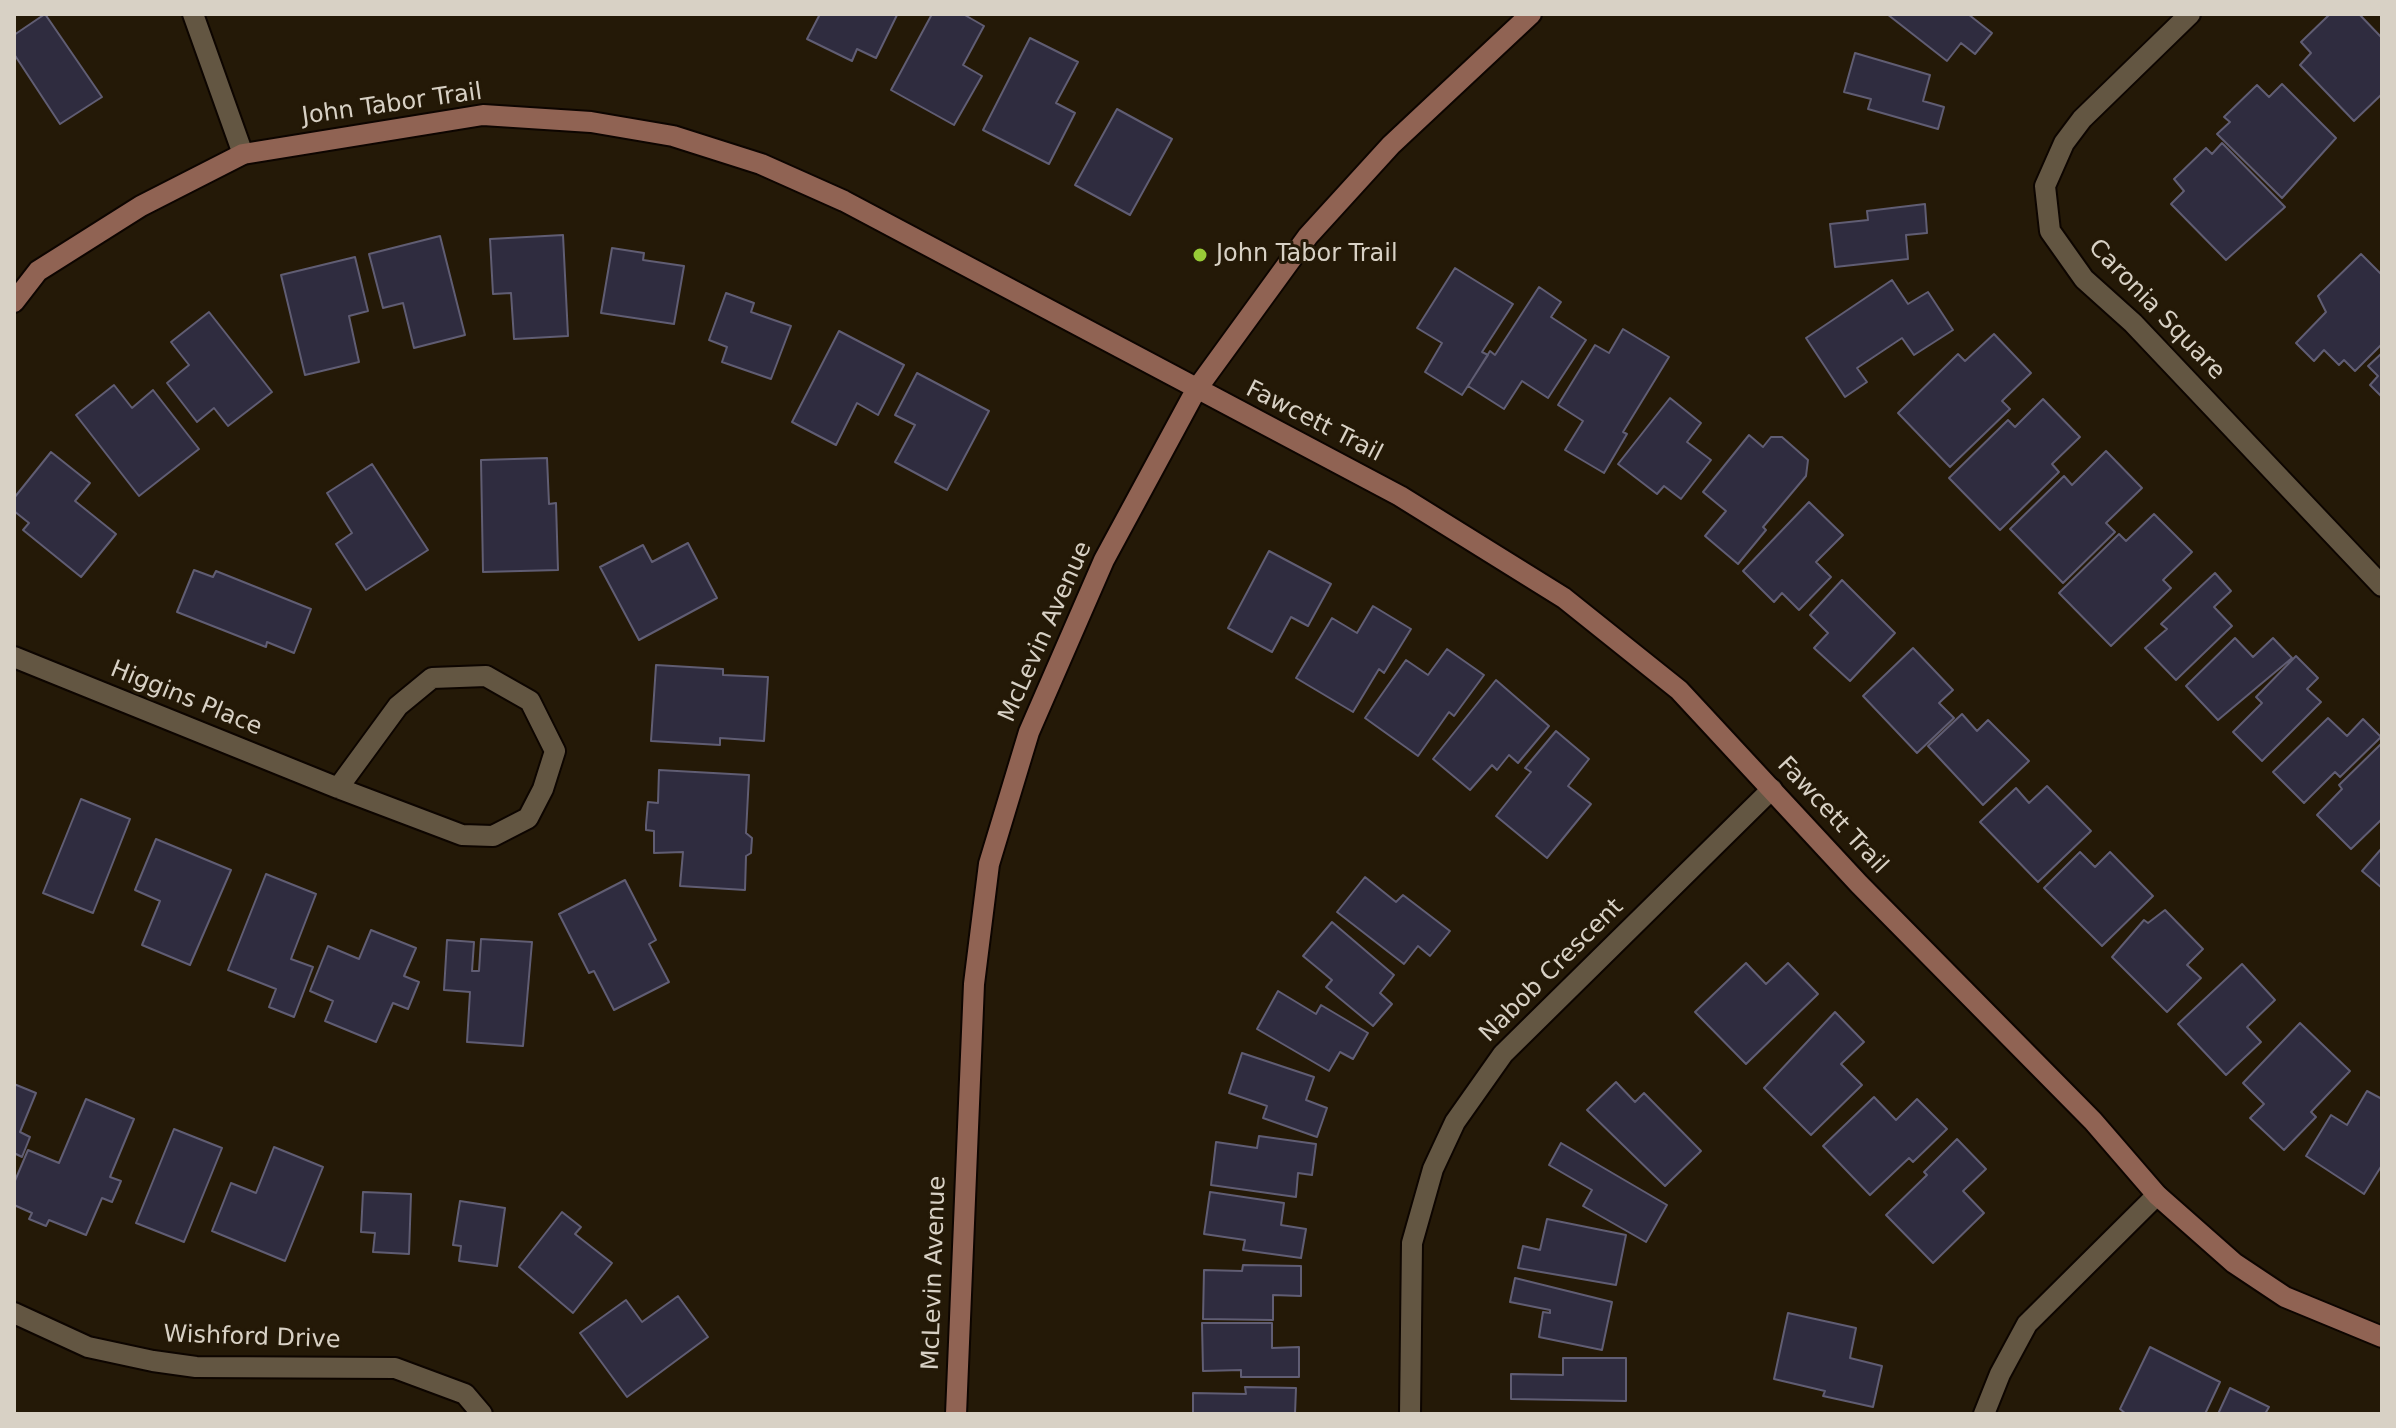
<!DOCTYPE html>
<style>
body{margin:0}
#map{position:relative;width:2396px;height:1428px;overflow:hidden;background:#241907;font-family:"DejaVu Sans",sans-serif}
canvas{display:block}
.frame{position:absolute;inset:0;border:16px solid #d8d1c5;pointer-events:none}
</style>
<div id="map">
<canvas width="2396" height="1428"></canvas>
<div class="frame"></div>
</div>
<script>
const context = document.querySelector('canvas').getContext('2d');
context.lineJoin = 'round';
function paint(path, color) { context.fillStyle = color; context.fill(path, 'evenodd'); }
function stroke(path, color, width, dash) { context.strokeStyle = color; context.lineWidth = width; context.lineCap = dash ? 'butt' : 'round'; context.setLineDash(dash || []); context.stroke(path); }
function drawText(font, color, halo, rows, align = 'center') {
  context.font = font + ' "DejaVu Sans",sans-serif'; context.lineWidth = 6; context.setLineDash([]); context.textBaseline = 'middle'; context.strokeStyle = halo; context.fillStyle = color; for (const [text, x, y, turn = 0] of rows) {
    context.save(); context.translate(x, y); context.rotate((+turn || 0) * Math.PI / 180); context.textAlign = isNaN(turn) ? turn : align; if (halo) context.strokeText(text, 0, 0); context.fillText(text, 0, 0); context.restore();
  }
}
const building = new Path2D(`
 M45 14 102 97 60 124 14 54V35Z
 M820 14H895L897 15 876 58 857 49 852 61 807 39Z
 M932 14H963L984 26 963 65 982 76 954 125 891 90Z
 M1887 14H1968L1992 33 1975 54 1961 43 1947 61Z
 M2330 14H2359L2382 38V94L2354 121 2300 65 2311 53 2301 42Z
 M1030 38 1078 62 1056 103 1075 113 1049 164 983 130Z
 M1855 53 1930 75 1923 101 1944 107 1938 129 1868 109 1871 99 1844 92Z
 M2282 84 2336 138 2282 198 2217 134 2230 122 2224 117 2257 85 2269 97Z
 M1117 109 1172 139 1130 215 1075 185Z
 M2222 143 2285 207 2226 260 2171 204 2184 191 2174 179 2206 148 2212 154Z
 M1925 204 1927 233 1906 235 1908 259 1835 267 1830 224 1868 220 1867 211Z
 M563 235 568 336 514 339 511 293 493 294 490 239Z
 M440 236 465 335 414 348 403 303 383 308 369 254Z
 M612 248 644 253 643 260 684 266 674 324 601 313Z
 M2361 254 2382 275V344L2355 371 2344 360 2339 365 2324 350 2314 361 2296 343 2326 312 2318 296Z
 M355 257 368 311 349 316 359 362 305 375 281 275Z
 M1455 268 1513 304 1482 352 1488 355 1462 395 1425 372 1442 343 1417 328Z
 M1892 280 1908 304 1928 292 1953 330 1914 355 1902 338 1857 368 1867 382 1845 397 1806 338Z
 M1539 287 1561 302 1551 317 1586 340 1548 398 1522 381 1504 409 1468 386 1490 351 1495 355Z
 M726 293 754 303 751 312 791 326 771 379 722 362 727 347 709 340Z
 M209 312 272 392 228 426 214 408 197 422 167 383 189 365 171 342Z
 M1623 329 1669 357 1623 432 1627 434 1604 473 1565 450 1583 421 1558 405 1595 345 1609 353Z
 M839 331 904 365 878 415 857 403 836 445 792 422Z
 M1994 334 2031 373 2002 401 2010 409 1950 467 1898 413 1958 354 1965 361Z
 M2382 353V397L2370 385 2378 376 2368 366Z
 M917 373 989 411 947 490 895 462 915 425 895 415Z
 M114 385 132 408 153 390 199 449 139 496 76 415Z
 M1670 398 1701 423 1687 442 1711 460 1681 499 1664 486 1657 494 1618 464Z
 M2043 399 2080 437 2052 464 2059 472 2000 530 1949 478 2008 420 2015 427Z
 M1749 435 1763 447 1771 437H1782L1808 460 1806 476 1763 527 1766 530 1738 564 1705 536 1726 511 1703 492Z
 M2106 451 2142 488 2106 523 2115 532 2063 583 2010 529 2064 476 2072 485Z
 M51 452 90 483 75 501 116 534 81 577 23 530 29 523 14 511V498Z
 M547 458 549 504 556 503 558 570 483 572 481 460Z
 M372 464 428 550 366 590 336 544 352 533 327 493Z
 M1809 502 1843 535 1816 562 1831 577 1799 610 1782 593 1774 602 1743 571Z
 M2154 514 2192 552 2163 580 2171 588 2111 646 2059 593 2119 534 2126 541Z
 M688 543 717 598 639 640 600 567 643 545 652 562Z
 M1269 551 1331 584 1308 626 1291 617 1272 652 1228 628Z
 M194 570 213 577 216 571 311 609 294 653 267 642 266 647 177 612Z
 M2215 573 2231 591 2214 607 2232 626 2176 680 2145 648 2167 629 2161 624Z
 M1842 580 1895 633 1850 681 1814 648 1828 633 1810 615Z
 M1373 606 1411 629 1384 673 1379 669 1353 712 1296 678 1332 618 1357 633Z
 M2235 638 2253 657 2273 638 2292 658 2218 720 2186 686Z
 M1913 648 1953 690 1939 703 1954 718 1917 753 1863 696Z
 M1447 649 1484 675 1454 716 1449 712 1418 756 1365 718 1406 660 1428 675Z
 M2296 656 2318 678 2307 689 2321 702 2262 761 2233 732 2262 703 2256 697Z
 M656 665 723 669V675L768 677 764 741 720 738V745L651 741Z
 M1496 680 1549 726 1518 763 1509 755 1497 770 1492 765 1470 790 1433 759Z
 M1962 714 1977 731 1988 720 2029 761 1983 805 1928 746Z
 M2328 718 2347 736 2363 719 2381 737 2340 777 2335 772 2304 803 2273 772Z
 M1556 731 1589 759 1568 786 1591 804 1547 858 1496 816 1531 772 1525 768Z
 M2382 743V819L2351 849 2317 815 2342 789 2339 785Z
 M659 770 749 775 746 833 752 838 751 853 746 856 745 890 680 886 683 852 654 853V831L646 830V825L648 802 658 803Z
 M2047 786 2091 831 2038 882 1980 822 2016 788 2029 803Z
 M81 799 130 819 93 913 43 893Z
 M156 839 231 870 190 965 142 945 160 901 135 890Z
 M2382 848V888L2362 871Z
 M2080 852 2095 867 2110 852 2153 896 2102 946 2044 888Z
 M266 874 316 894 291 959 313 967 294 1017 269 1007 276 989 228 970Z
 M1365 877 1396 902 1403 895 1450 931 1430 956 1418 946 1404 964 1337 912Z
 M625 880 656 940 649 944 669 982 614 1010 594 971 589 973 559 914Z
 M2165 910 2203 949 2187 965 2201 978 2167 1012 2112 957 2144 920 2148 923Z
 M1332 922 1394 975 1380 993 1392 1004 1373 1026 1326 987 1332 980 1303 956Z
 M371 930 416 948 404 976 419 982 408 1009 393 1003 376 1042 325 1021 333 1001 310 991 328 946 359 959Z
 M481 939 532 942 523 1046 467 1042 470 992 444 990 447 940 474 942 472 971H479Z
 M1746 963 1766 984 1788 963 1818 994 1746 1064 1695 1012Z
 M2242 964 2275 1000 2247 1027 2261 1042 2226 1075 2178 1024Z
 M1278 991 1316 1014 1321 1005 1368 1033 1353 1059 1340 1052 1329 1071 1257 1029Z
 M1835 1012 1864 1042 1841 1064 1862 1085 1811 1135 1764 1088Z
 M2300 1023 2350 1071 2311 1112 2316 1117 2284 1150 2250 1118 2264 1104 2243 1083Z
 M1242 1053 1314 1077 1306 1100 1327 1108 1317 1137 1263 1118 1267 1106 1229 1093Z
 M1616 1082 1635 1102 1644 1093 1701 1151 1665 1186 1587 1110Z
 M14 1084 36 1093 20 1132 30 1137 22 1157 14 1153Z
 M2367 1091 2382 1099V1165L2364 1194 2306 1156 2331 1115 2347 1125Z
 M1874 1097 1896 1120 1917 1099 1947 1129 1913 1162 1909 1158 1870 1195 1823 1146Z
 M86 1099 134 1119 110 1177 121 1181 112 1202 102 1198 86 1235 49 1220 46 1226 29 1219 32 1213 14 1205V1183L28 1150 59 1163Z
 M174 1129 222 1148 184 1242 136 1223Z
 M1259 1136 1316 1144 1312 1175 1298 1173 1296 1197 1211 1185 1216 1142 1257 1148Z
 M1957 1139 1986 1169 1963 1191 1984 1213 1933 1263 1886 1215 1927 1175 1924 1172Z
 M1561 1143 1667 1205 1646 1242 1583 1206 1592 1190 1549 1165Z
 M274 1147 323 1167 285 1261 212 1231 231 1183 256 1193Z
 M363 1192 411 1194 409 1254 373 1252 375 1233 361 1232Z
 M1210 1192 1284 1203 1281 1225 1306 1229 1301 1258 1243 1250 1245 1240 1204 1234Z
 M460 1201 505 1208 497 1266 459 1261 461 1246 453 1245Z
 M562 1212 581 1227 575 1234 612 1263 573 1313 519 1267Z
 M1547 1219 1626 1235 1616 1285 1518 1268 1523 1246 1540 1250Z
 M1243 1265 1301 1266V1296L1273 1295V1320L1203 1319 1204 1270 1242 1271Z
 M1515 1278 1612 1302 1602 1350 1539 1337 1543 1312 1550 1313V1310L1510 1302Z
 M678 1296 708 1337 627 1397 580 1333 626 1300 642 1322Z
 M1788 1313 1856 1328 1850 1358 1882 1366 1873 1407 1823 1396 1825 1391 1774 1379Z
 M1202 1323H1272V1348L1299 1347V1377H1241V1370L1203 1371Z
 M2150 1347 2220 1382 2205 1414H2126L2120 1409Z
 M1563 1358H1626V1401L1511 1399V1374L1563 1375Z
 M1245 1387 1296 1388 1295 1414H1193V1393L1246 1394Z
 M2230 1388 2269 1407 2265 1414H2218Z`);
paint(building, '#2f2c3f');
stroke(building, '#605d73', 2);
const street = new Path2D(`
 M193 14 243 154
 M2190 14 2082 119 2064 143 2045 186 2050 231 2084 279 2133 323 2382 586
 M14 657 338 788 462 835 493 836 528 818 543 789 555 751 530 701 486 676 432 678 398 706 338 788
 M14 1313 88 1347 153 1361 196 1367 395 1368 465 1394 482 1414
 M1410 1414 1412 1243 1433 1169 1455 1122 1503 1054 1772 789
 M1984 1414 2000 1374 2027 1324 2157 1195`);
const secondary = new Path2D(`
 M14 302 38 271 141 206 243 154 483 115 591 122 673 136 761 164 844 201 1400 496 1564 598 1679 690 1859 884 2093 1121 2157 1195 2234 1263 2285 1297 2382 1337
 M956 1414 974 984 989 864 1029 732 1104 560 1196 390 1308 236 1391 145 1531 14`);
stroke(street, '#0d0500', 24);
stroke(secondary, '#0d0500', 24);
stroke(street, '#635642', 20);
stroke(secondary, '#906353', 20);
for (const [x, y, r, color] of [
 [1200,255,8,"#98cb37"]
]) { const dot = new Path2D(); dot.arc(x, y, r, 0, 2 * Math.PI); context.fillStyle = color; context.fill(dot); stroke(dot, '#241907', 3); }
drawText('24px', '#d8d1c5', '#241907', [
 ["John Tabor Trail",392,105,-8],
 ["Caronia Square",2156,310,46],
 ["Fawcett Trail",1314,422,27],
 ["McLevin Avenue",1046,632,-66],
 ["Higgins Place",186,699,22],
 ["Fawcett Trail",1832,816,47],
 ["Nabob Crescent",1552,971,-45],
 ["McLevin Avenue",935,1273,-88],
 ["Wishford Drive",252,1338,2]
]);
drawText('24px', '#d8d1c5', '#241907', [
 ["John Tabor Trail",1216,255]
], 'left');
</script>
